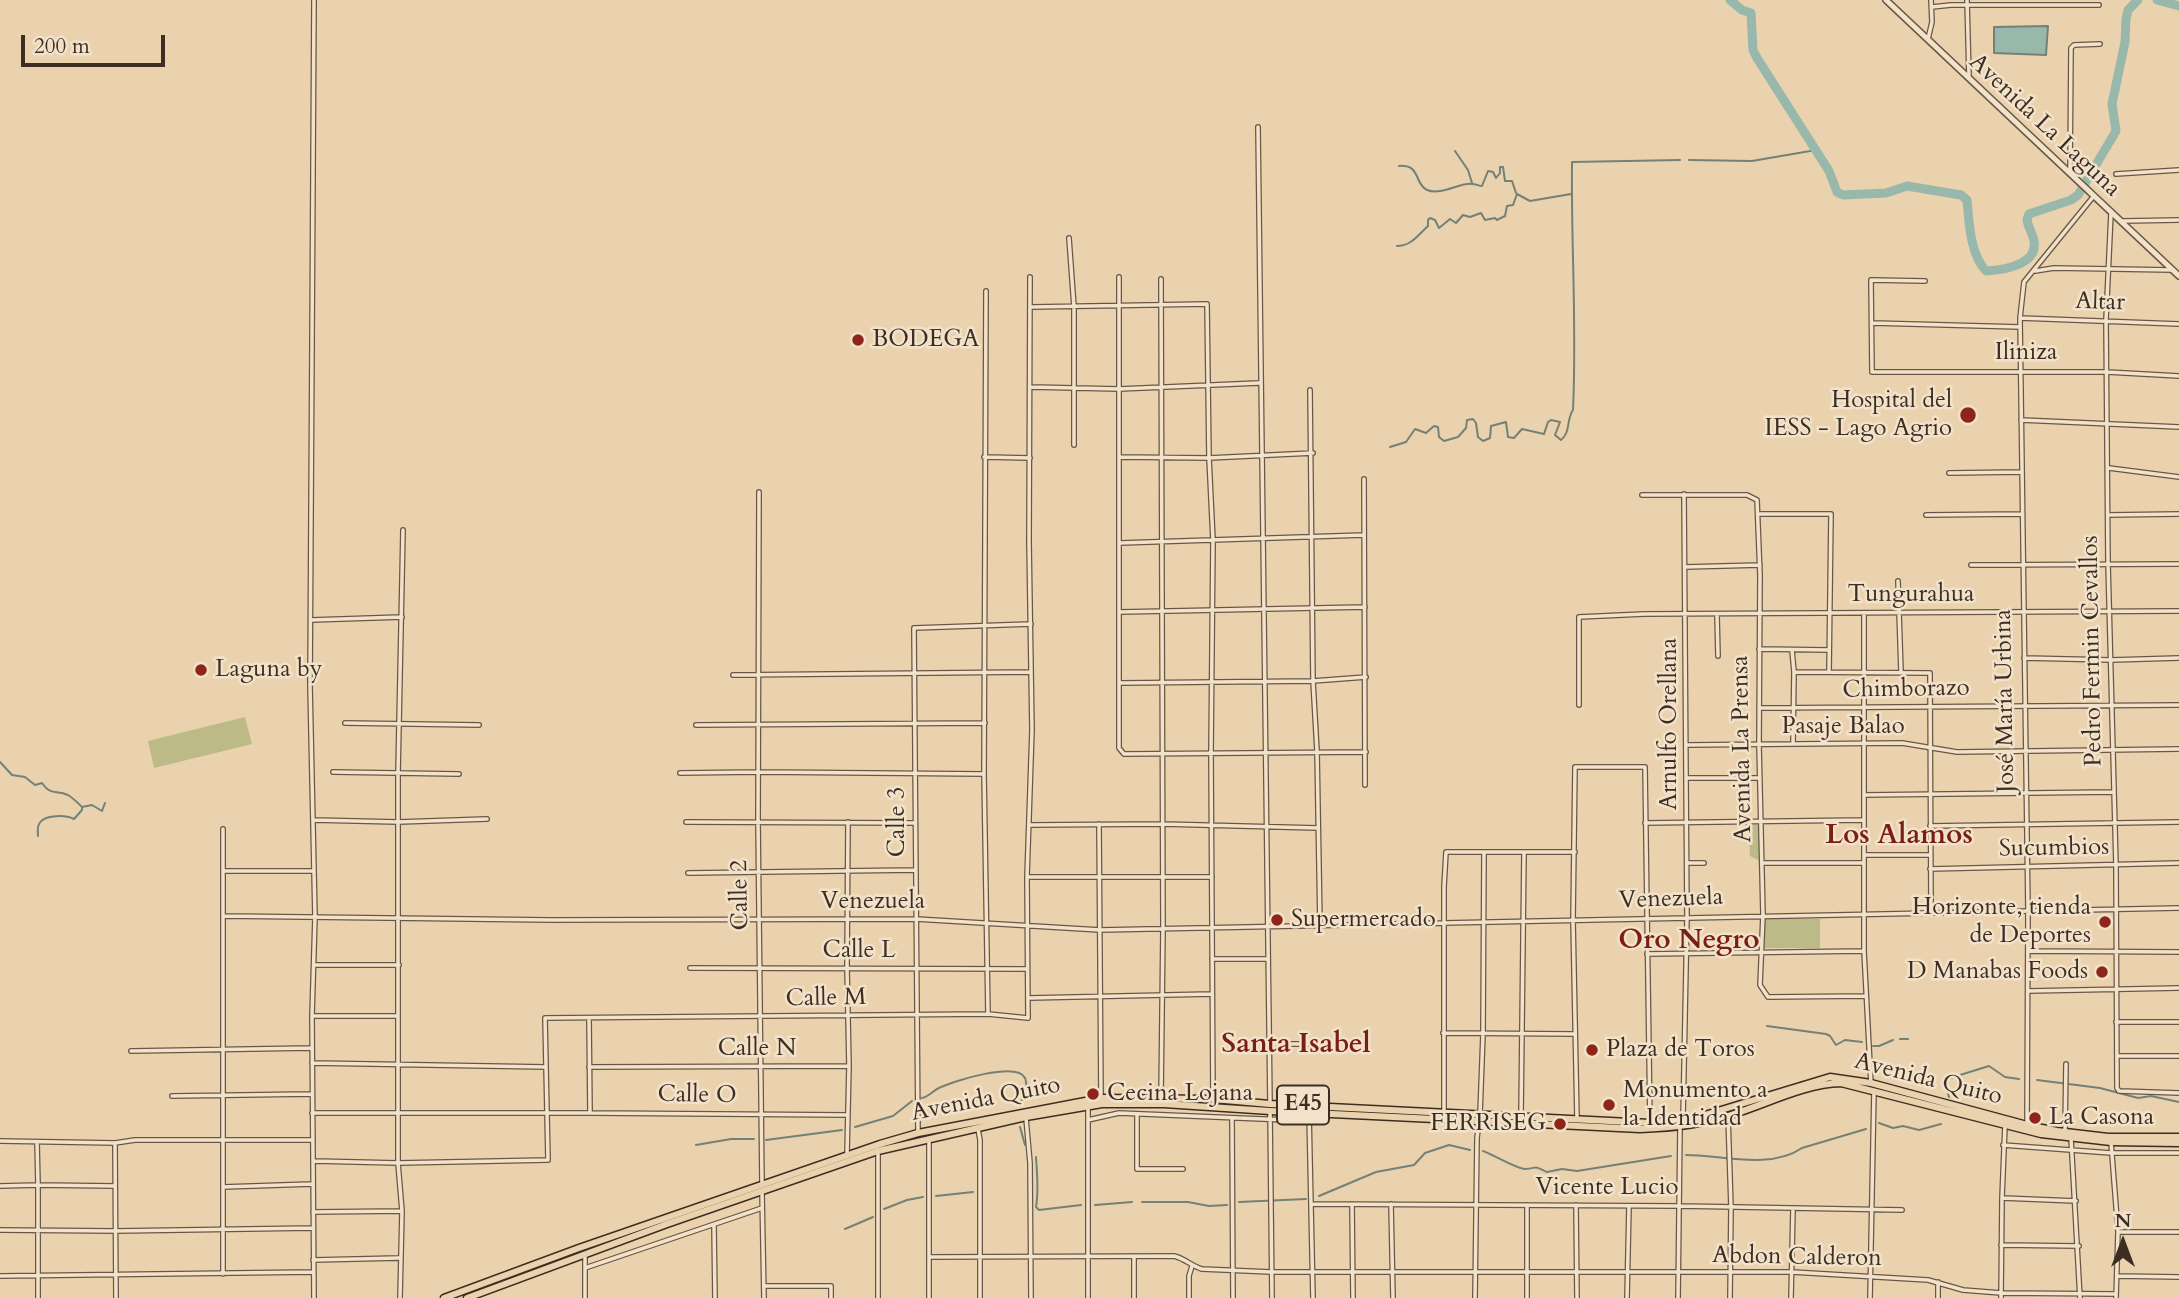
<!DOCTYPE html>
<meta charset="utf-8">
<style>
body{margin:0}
#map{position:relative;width:2179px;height:1298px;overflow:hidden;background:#ebd2ae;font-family:Cardo,serif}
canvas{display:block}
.north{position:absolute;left:2088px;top:1207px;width:70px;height:70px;-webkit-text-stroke:5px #f2e2ca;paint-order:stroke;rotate:0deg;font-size:19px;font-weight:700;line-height:28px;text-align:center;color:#3d2e24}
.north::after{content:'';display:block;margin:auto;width:24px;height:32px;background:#3d2e24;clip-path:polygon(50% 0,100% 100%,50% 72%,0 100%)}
.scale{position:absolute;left:21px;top:35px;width:144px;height:32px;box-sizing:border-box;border:4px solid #3d2e24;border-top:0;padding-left:9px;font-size:21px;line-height:24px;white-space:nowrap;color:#3d2e24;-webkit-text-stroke:5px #f2e2ca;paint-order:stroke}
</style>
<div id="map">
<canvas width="2179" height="1298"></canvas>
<div class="north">N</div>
<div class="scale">200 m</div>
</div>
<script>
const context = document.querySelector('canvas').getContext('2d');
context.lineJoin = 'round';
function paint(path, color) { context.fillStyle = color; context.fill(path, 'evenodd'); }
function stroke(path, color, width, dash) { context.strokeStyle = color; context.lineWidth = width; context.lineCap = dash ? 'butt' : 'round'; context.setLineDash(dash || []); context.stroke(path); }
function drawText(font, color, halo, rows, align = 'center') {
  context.font = font + ' Cardo,serif'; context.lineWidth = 5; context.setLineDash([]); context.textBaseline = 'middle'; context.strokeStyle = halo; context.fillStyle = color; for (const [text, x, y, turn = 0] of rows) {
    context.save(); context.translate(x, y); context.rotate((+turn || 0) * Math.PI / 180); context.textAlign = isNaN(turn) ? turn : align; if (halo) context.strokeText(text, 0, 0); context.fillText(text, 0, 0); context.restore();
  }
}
paint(new Path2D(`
 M245 717 252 744 154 768 148 741Z
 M1748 824 1758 825 1760 861 1750 856Z
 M1764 919H1820V948H1764Z`), '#bcba87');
const water = new Path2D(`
 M2048 26 2046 55 1994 53V27Z`);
paint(water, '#98b8ac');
stroke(water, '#748176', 2);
stroke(new Path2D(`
 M1455 151 1468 170 1472 183
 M1689 160 1752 161 1816 150
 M1399 166C1421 164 1414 184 1427 190 1441 196 1461 182 1472 184 1476 184 1479 186 1482 186L1488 171 1493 172 1496 178 1500 173V167H1503L1505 181H1512L1516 193
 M1397 246C1411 246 1417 236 1428 226V220L1430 218 1435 220 1439 228 1450 219 1456 223 1463 215 1470 217 1481 213 1485 220 1495 218 1497 220 1505 216 1507 206 1513 205 1517 194 1530 201 1571 194
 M1390 447 1406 442 1415 429 1426 433 1434 426 1438 427 1439 437 1444 441 1458 437 1466 428 1467 420 1473 419 1476 423 1478 437 1483 441 1490 438 1491 426 1506 422 1508 437 1514 438 1522 429 1544 434 1548 422 1551 420 1560 422 1555 435 1561 440C1571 432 1566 420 1573 410 1577 327 1571 244 1572 162L1680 160
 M0 762 12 775 25 777 35 785 42 783C52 797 56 789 68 795 73 798 78 803 82 807
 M38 836C38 832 37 827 39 824 44 814 66 815 74 819L82 810V807L92 805 102 811 105 803
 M1767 1026 1826 1034 1830 1036 1836 1045 1845 1040 1862 1042
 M1900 1039H1908
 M1873 1046H1879L1893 1040
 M2037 1080 2100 1088 2138 1098 2151 1096 2179 1102
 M1949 1097 1944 1080 1989 1066 2005 1077 2019 1079
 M922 1098C930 1096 933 1090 941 1087 954 1081 1017 1061 1025 1078 1029 1088 1023 1096 1020 1104
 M1879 1123 1893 1128 1903 1126 1919 1130 1941 1124
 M855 1127 893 1116 912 1101
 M1020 1127 1025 1145
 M766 1140 842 1130
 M696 1145 731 1139H754
 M1483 1151C1492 1154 1517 1169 1525 1169 1539 1168 1532 1165 1547 1172L1562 1169 1577 1171 1671 1156
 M1686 1155C1721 1155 1770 1170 1802 1148L1866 1129
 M1036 1157C1037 1174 1039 1190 1036 1207L1039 1210 1081 1205
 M936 1196 973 1192
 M1319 1196 1376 1172 1414 1165 1425 1153 1449 1145 1470 1150
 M1142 1202H1188L1209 1206 1227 1205
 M1239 1202 1306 1199
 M1095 1205 1132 1202
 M884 1209 907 1200 923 1197
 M845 1229 873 1217`), '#748176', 2);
stroke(new Path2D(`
 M1730 0 1742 10 1751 13 1753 50 1757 58 1829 171 1837 192 1843 195 1886 193 1907 186 1961 195 1967 200C1969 222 1970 254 1986 271 2003 270 2038 265 2034 241 2033 234 2028 227 2027 220L2029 214 2071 200 2078 195 2116 131 2112 104 2125 42 2126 19 2128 10 2138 0
 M2157 0 2179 6`), '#98b8ac', 9);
const minor = new Path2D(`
 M314 0 310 686 315 917 312 1016 314 1298
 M1967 0 1969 77
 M1932 7 1951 5H2099
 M1928 39 1932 22 1931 0
 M1258 127 1270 1104
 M2070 173 2071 48 2074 45 2100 44
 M2116 174 2179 170
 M2111 213 2106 320 2108 563 2116 865 2117 1088 2119 1091 2179 1093
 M2123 221 2179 220
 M1069 238 1074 307V445
 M2035 271 2054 268 2172 270
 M1119 277V748L1124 754 1366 752
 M1925 281 1871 280 1872 372H2107L2179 376
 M986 291 984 774 988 1014
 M1032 307 1207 304 1209 458 1213 540 1211 753 1213 1099
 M2020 318 2179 324
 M1873 323 2020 327
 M1031 387 1119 389 1259 383
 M1310 390 1313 681 1317 751 1320 925
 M2021 420 2179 427
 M984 457 1030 458
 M1119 457 1209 458 1313 453
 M2109 468 2179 477
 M1949 473 2021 472
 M1364 479 1365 785
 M759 492 758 821 762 1184
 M1642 495H1747L1757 500 1760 575 1759 745 1763 915 1760 985 1768 997 1866 996
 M1760 514H1831L1829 672
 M1926 515 2022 514
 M2108 515 2179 514
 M1120 543 1364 535
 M1971 565 2179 564
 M1685 567 1760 565
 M1898 581 1901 672
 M1120 612 1365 607
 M1864 614V951L1871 1084
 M1717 615 1718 656
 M311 620 402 617
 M1759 649 1829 650
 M1792 650 1794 672 1793 744
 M2024 658 2111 660 2179 658
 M1794 672 1930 673 1931 912
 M733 675 1031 672
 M1121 683 1313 681 1366 677
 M1579 705V617L1644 614 2179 611
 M1759 708 2179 705
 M345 723 479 725
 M696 725 985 723
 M1687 745 1902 743 1957 752 2179 749
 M333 772 459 774
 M680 773 758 772 984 774
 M1687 778H1759
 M1864 795 2113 792
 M313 820 398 822 487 819
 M686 822 915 823
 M1645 823 1864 820
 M1099 824 1101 1098
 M1030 825 1162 824 1318 828
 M1930 826 2179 822
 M1864 855H1930
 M1687 863H1704
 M1762 863H1864
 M1930 869 2179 863
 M224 871H313
 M688 873 915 870
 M1027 877H1212
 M223 916 551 920 916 919 1100 930 2179 908
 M2028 951 2179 952
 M1647 954 1864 951
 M1212 959H1268
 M314 965H399
 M690 968 1027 969
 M2028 991 2179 988
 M1029 998 1212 994
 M312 1016H398
 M589 1018 590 1113
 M2116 1022H2179
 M1443 1033 1574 1034
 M1269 1044H1329
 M131 1051 311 1048
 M2117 1056H2179
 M312 1063 546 1067
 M589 1067 849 1066
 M172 1096 312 1094
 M1161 1097 1163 929 1161 279
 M1088 1108V1298
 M1270 1112 1272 1298
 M1444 1112V887L1446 852H1575
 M312 1113H590L847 1115
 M1309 1113 1313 1298
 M1137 1114V1169H1183
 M1480 1114 1483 1034 1484 852
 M1521 1115 1524 852
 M1728 1116 1731 1207 1730 1298
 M1026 1118 1030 1163 1031 1298
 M1683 1118 1687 917 1684 494
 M1232 1119 1233 1298
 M1577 1119 1573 920 1575 767H1645L1650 1123
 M1088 1120 1119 1113 1310 1121
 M2027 1125 2028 910 2020 318 2024 282 2093 197
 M978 1129 980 1140V1298
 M2065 1132 2066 1064
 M918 1133 914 628 1031 624
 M2071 1138 2080 1298
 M0 1141 115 1143 135 1140H313
 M2111 1142 2118 1232 2116 1298
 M115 1143 116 1298
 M2003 1145 2111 1153H2179
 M847 1154 849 1066 847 968 848 822
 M314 1161 398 1163 548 1160 545 1018 988 1014 1028 1018 1027 877 1032 730 1029 542 1030 277
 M0 1186 38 1185 37 1142
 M223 1187 312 1184
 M762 1192 764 1298
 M2002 1198 2076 1201
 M1311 1204 1680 1206 1902 1210
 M1352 1204 1353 1298
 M1391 1204 1393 1298
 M1576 1205 1577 1298
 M313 1212 402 1211
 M714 1225 715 1298
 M0 1230 116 1231 313 1228
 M2118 1232H2179
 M2001 1245 2079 1246
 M585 1256V1298
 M930 1257 1174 1256C1186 1259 1191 1266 1202 1269L1271 1272H1792L1928 1280 1963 1290 2001 1293 2115 1294
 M1134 1257V1298
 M313 1260 399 1258
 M585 1268 762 1208
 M223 1274V829
 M0 1276 313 1272
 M2117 1276 2179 1277
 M764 1286H831V1298
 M38 1298V1185L115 1186
 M400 1298 402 1211 398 1163V773L403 530
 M878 1298V1151
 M929 1298V1139
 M1189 1298V1276L1192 1266
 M1475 1298 1477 1138 1479 1122
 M1527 1298V1205
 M1627 1298 1629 1206
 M1678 1298 1680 1127
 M1791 1298 1793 1209
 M1870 1298 1874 1091
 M1938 1298V1282
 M2001 1298 2002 1198 2005 1125`);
const tertiary = new Path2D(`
 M1886 0 2179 276`);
const trunk = new Path2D(`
 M444 1298 579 1248 880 1144 918 1133 1101 1098 1213 1099 1270 1104 1650 1123 1698 1117 1830 1077 1871 1083 2027 1125 2057 1131 2108 1137H2179
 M467 1298 667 1224 878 1151 1026 1117 1102 1104H1164L1270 1111 1640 1129C1671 1128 1702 1125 1731 1115 1767 1104 1804 1084 1841 1083L2041 1134 2111 1142 2179 1143`);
stroke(minor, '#685746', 6);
stroke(tertiary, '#685746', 8);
stroke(trunk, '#3d2e24', 9);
stroke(minor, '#f2e2ca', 3.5);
stroke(tertiary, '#f2e2ca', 5);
stroke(trunk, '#ebd2ae', 6);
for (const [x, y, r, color] of [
 [858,340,7,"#8f2418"],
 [1968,415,9,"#8f2418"],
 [201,670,7,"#8f2418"],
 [1277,920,7,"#8f2418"],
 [2105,922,7,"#8f2418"],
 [2102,972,7,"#8f2418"],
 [1592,1050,7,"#8f2418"],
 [1093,1094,7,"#8f2418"],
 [1609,1105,7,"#8f2418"],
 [2035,1118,7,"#8f2418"],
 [1560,1124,7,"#8f2418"]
]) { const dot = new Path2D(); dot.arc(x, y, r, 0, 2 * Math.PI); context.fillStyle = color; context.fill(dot); stroke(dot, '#f2e2ca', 2.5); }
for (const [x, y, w] of [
 [1303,1105,52]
]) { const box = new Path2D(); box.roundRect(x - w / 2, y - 19.5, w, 39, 5); context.fillStyle = '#f2e2ca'; context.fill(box); stroke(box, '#3d2e24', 2); }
drawText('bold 23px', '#3d2e24', null, [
 ["E45",1303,1105]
]);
drawText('24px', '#3d2e24', '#f2e2ca', [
 ["Avenida La Laguna",2044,126,43],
 ["Altar",2100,303,2],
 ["Iliniza",2026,353],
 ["Tungurahua",1911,595],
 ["Pedro Fermin Cevallos",2093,651,-91],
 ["Chimborazo",1906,690,-1],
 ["José María Urbina",2006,701,-91],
 ["Arnulfo Orellana",1670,724,-90],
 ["Pasaje Balao",1843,727],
 ["Avenida La Prensa",1743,749,-91],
 ["Calle 3",898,822,-90],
 ["Sucumbios",2054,849,-1],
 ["Calle 2",741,895,-91],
 ["Venezuela",1671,900,-2],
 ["Venezuela",873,902],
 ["Calle L",859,951],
 ["Calle M",826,999,-1],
 ["Calle N",757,1049],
 ["Avenida Quito",1928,1080,14],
 ["Calle O",697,1096,1],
 ["Avenida Quito",986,1100,-11],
 ["Vicente Lucio",1607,1188],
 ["Abdon Calderon",1797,1258,1]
]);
drawText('24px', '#3d2e24', '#f2e2ca', [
 ["BODEGA",872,340],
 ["Hospital del",1952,401,"right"],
 ["IESS - Lago Agrio",1952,429,"right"],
 ["Laguna by",215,670],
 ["Horizonte, tienda",2091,908,"right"],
 ["de Deportes",2091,936,"right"],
 ["Supermercado",1291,920],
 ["D Manabas Foods",2088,972,"right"],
 ["Plaza de Toros",1606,1050],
 ["Monumento a",1623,1091],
 ["la Identidad",1623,1119],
 ["Cecina Lojana",1107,1094],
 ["La Casona",2049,1118],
 ["FERRISEG",1546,1124,"right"]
], 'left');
drawText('bold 28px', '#7a1f14', '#f2e2ca', [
 ["Los Alamos",1899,837],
 ["Oro Negro",1689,942],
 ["Santa Isabel",1296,1046]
]);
</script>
